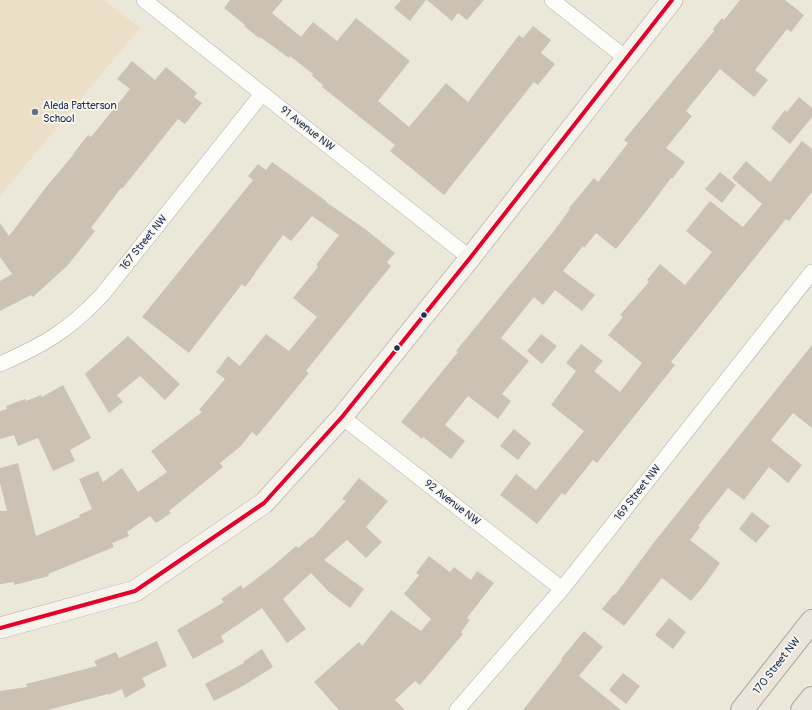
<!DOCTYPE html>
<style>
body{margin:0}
canvas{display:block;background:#ebe8da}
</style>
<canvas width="812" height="710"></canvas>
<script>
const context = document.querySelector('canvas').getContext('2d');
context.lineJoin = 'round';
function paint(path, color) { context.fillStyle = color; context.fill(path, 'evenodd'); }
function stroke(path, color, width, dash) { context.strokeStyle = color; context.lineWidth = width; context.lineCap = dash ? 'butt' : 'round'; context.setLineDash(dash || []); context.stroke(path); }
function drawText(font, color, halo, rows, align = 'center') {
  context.font = font + ' Pangolin,sans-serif'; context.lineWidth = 3.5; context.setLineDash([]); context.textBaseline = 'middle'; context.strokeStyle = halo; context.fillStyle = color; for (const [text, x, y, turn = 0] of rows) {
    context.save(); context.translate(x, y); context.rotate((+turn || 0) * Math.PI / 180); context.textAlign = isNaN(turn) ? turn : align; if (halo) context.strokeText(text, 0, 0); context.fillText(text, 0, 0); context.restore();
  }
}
paint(new Path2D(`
 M0 0H104L140 28 0 196Z`), '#ecdfc8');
paint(new Path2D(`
 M230 0H283L272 13 301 37 313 22 337 41 356 18 410 61 378 101 409 127 446 83 468 102 519 35 523 38 533 26 551 40 541 53 555 64 538 85 534 82 444 195 390 151 395 145 322 87 323 85 312 76 313 74 290 56 289 58 260 37 259 38 244 26 245 25 224 8Z
 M401 0H426L410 21 394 8Z
 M427 0H484L467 20 458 13 452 21Z
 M740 0H785L804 15 791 32 787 29 755 70 768 80 754 97 720 69 686 111 692 116 666 148 685 162 672 179 671 178 648 209 616 249 596 233 584 248 583 246 563 271 595 295 582 311 555 290 543 305 534 297 501 338 529 361 502 394 511 401 498 419 468 396 445 425 465 441 451 459 423 437 422 439 401 422 458 352 456 351 554 231 570 209 569 208 594 178 598 182 628 143 624 140 714 31 713 29 722 18 724 20Z
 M132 61 155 80 166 67 197 93 194 97 202 103 185 124 178 119 122 189 121 188 91 228 95 231 68 265 33 297 31 295 0 311V281L12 274 0 257V223L9 236 47 186 74 154H73L88 135 91 137 130 89 117 79Z
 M799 97 812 108V117L790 144 771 128 785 110 787 112Z
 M802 141 812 149V192L789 221 786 219 671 362 675 365 597 463 593 460 565 495 562 493 537 524 500 495 516 474 536 490 584 431 551 405 576 371 566 363 581 344 603 361 594 371 620 392 642 363 608 335 623 317 620 315 649 282 647 280 660 264 685 285 712 252 686 231 710 201 743 227 762 204 732 178 746 161 770 182Z
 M272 162 326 201V202L365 229 395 253 387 262 391 266 322 351 306 371 309 373 257 436 252 432 241 446 220 463 223 467 169 511 171 513 156 523 150 516 127 532 129 536 112 543 114 547 48 574 49 576 14 585V582L0 584V511H7L0 483V468L18 463 36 536 80 517 79 515 92 509 79 479 98 471 103 482 122 468 138 492 167 472 151 451 202 412 199 410 225 379 216 372 228 356 240 366 266 334 289 351 317 317 293 298 318 267 316 265 339 235 312 216 291 241 283 235 255 273V274L245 287 242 284 189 353 142 317 253 180 248 176 258 164 266 170Z
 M720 172 736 185 722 203 705 189Z
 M541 334 557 346 542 364 527 351Z
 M128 336 180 384 165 400 140 376 117 395 123 402 109 413 85 374Z
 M812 345V428L793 413 771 440 802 465 788 483 769 467 744 500 728 488 698 526 700 527 690 540 720 563 706 583 691 601 662 578 624 626 602 609 614 594 615 595 655 541Z
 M63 385 91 438 70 450 75 461 53 471 38 438 18 446 14 435 0 439V411L7 409 6 406 25 399 26 401 41 395 42 397Z
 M514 429 531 443 518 460 500 446Z
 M359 478 388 501 366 527 382 542 366 558 347 540 324 560 364 589 350 608 329 592 311 573 283 599 306 629 287 643 262 608 221 636 224 642 193 659 177 630 224 602 221 599 241 585 243 589 273 566 296 546 298 548 311 537 312 538 346 501 342 499Z
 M752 512 770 526 756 543 739 529Z
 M429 556 450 572 454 567 471 580 477 571 494 583 467 618 470 620 461 632 463 634 420 685 415 681 395 700 405 710H339L314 682 359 642 362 646 391 610 421 631 431 619 404 594 419 575 416 573Z
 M669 618 686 632 673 649 655 635Z
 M584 631 603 647 579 676 621 710H523L562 660 561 659Z
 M157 641 167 666 142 678 146 686 125 698 122 689 108 695V694L48 710H0V691L27 687 26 684 97 666 94 661 116 652 119 658Z
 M262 649 273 667 243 686 214 701 205 684 244 663 243 662Z
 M623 673 640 686 626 704 609 690Z`), '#ccc2b3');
const street = new Path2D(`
 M144 0 470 258
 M552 0 627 59
 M0 364C44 345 69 330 102 295L262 94
 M342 417 562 589
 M457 710 562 589 812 272`);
const secondary = new Path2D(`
 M0 628 135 591 264 503 342 417 470 258 672 0`);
const primary = new Path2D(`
 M742 710 812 621
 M802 710 812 698`);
stroke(street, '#a8a9a6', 16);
stroke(secondary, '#a8a9a6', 22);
stroke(primary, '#a8a9a6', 24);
stroke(street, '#fcfcf9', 15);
stroke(secondary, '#f6f2ec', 21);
stroke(primary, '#ebe4d8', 22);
stroke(new Path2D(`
 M0 628 135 591 264 503 342 417 470 258 672 0`), '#e4002b', 4);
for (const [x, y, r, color] of [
 [35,112,4,"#647089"],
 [424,315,3.5,"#1b2f5e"],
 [397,348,3.5,"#1b2f5e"]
]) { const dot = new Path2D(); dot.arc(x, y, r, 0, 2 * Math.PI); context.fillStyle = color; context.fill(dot); stroke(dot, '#fbf7ec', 1.5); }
drawText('11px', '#1b2f5e', '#fbf7ec', [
 ["Aleda Patterson",43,106],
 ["School",43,119]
], 'left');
drawText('11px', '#1b2f5e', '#fbf7ec', [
 ["91 Avenue NW",307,129,38],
 ["167 Street NW",144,243,-51],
 ["169 Street NW",638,493,-52],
 ["92 Avenue NW",452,503,38],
 ["170 Street NW",777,666,-52]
]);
</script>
